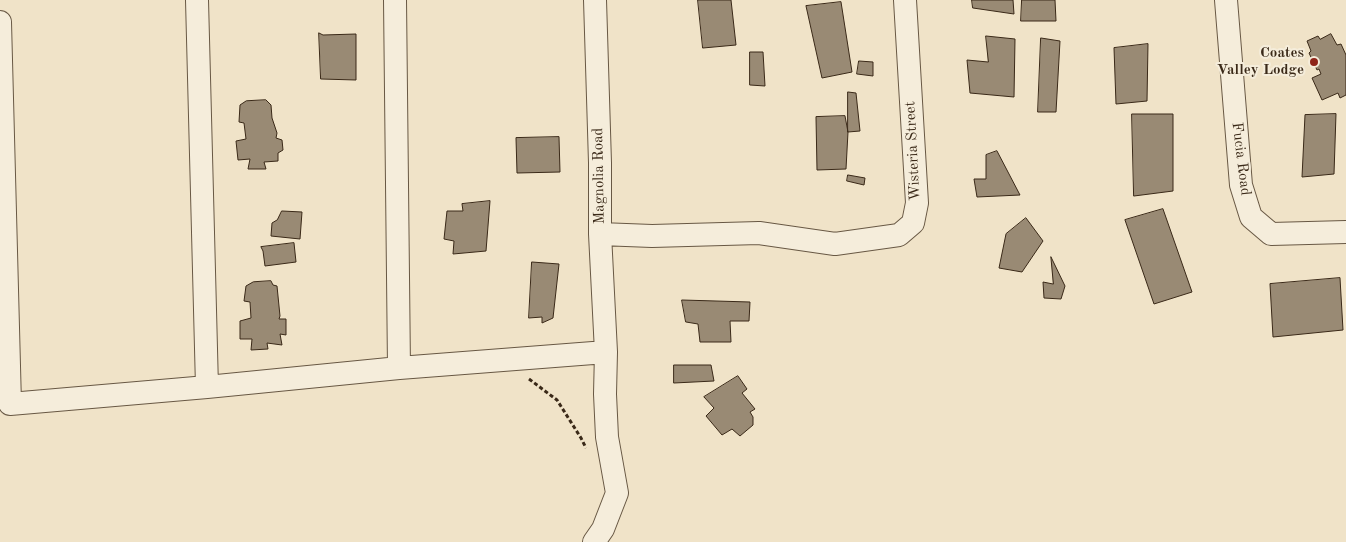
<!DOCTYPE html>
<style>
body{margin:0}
canvas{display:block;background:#f0e3c8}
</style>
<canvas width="1346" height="542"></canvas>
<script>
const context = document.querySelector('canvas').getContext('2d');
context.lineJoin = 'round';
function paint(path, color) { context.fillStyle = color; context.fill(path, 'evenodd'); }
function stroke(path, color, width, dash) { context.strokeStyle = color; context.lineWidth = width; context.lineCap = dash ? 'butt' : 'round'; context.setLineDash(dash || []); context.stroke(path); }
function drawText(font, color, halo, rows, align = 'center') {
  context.font = font + ' "Old Standard TT",serif'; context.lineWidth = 4; context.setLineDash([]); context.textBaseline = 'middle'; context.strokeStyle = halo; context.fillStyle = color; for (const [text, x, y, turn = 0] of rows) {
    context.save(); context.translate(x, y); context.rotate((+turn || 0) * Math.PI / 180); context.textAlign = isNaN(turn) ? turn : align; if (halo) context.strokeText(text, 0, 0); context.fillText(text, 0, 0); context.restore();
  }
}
const building = new Path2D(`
 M698 0H731L736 45 703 48Z
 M972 0H1013L1014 14 973 8Z
 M1022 0H1055L1056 21H1021Z
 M841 2 852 72 822 78 806 6Z
 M319 33 323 35 356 34V80L321 79Z
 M1331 34 1337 45 1341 44 1346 55V95L1340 98 1338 93 1322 100 1312 78 1321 74 1319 69 1317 70 1309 53 1311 51 1307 41 1318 36 1320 39Z
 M986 36 1015 39 1014 97 970 93 967 60 988 62Z
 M1041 38 1060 41 1056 112H1038Z
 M1148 44 1147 101 1116 104 1114 48Z
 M750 52H763L765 86 750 85Z
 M859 61 873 62V76L857 74Z
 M848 92 856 93 860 131 848 132Z
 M266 100 271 105 272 118 277 133 276 138 282 140 283 150 278 153V161L264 162 266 169H248L250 159 238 160 236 141 246 139 244 123 239 122 240 105 246 101Z
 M1132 114H1173V191L1134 196Z
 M1336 114 1334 174 1302 177 1305 115Z
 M845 116 848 132 846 169 817 170 816 117Z
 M559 137 560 172 517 173 516 138Z
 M997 151 1020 195 977 197 974 179H986V155Z
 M848 175 865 178 864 185 847 181Z
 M490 201 486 251 453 254 454 241 444 239 447 211H463L462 204Z
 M1163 209 1192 292 1154 304 1125 220Z
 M282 211 302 212 300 239 271 236 272 223 277 220Z
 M1026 218 1043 241 1022 272 999 268 1006 234Z
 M294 243 296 262 265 266 263 251 261 247Z
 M1051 257 1065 286 1061 299 1044 298 1043 282 1053 284Z
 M532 262 559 264 553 318 542 323V317L529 318Z
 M1340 278 1343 330 1273 337 1270 284Z
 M271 281 273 285 277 286 280 316 279 319H286V335L280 334 282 345 267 343 268 349 251 350 252 339H240V321L251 318 250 302 244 301 246 286 253 282Z
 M682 300 750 302 749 321H730L731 342H700L698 324 686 322Z
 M674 365H711L714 381 674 383Z
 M738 376 747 389 742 393 755 409 750 412 753 417V425L740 436 732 429 722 435 706 416 714 408 704 397Z`);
paint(building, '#998a74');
stroke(building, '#3a2918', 1);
const street = new Path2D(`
 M197 0 207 387
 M395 0 399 368
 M1226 0 1241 185 1251 217 1271 234 1346 232
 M0 22 10 404 207 387 399 368 606 352
 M600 234 652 236 759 233 835 244 899 235 913 223 917 203 905 0
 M594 542 603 529 617 493 607 437 605 394 606 352 600 234V163L595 0`);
stroke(street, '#685844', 24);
stroke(new Path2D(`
 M529 379 557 400 581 438 586 448`), '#3a2918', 3, [4, 2.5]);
stroke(street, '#f5eddb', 22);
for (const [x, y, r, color] of [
 [1314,62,5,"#8f2418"]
]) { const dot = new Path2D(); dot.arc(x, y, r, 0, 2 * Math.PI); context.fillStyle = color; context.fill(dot); stroke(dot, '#f5eddb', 2); }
drawText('bold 15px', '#3a2918', '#f5eddb', [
 ["Coates",1304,53],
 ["Valley Lodge",1304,70]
], 'right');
drawText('15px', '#3a2918', '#f5eddb', [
 ["Wisteria Street",913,151,-93],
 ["Fucia Road",1241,159,83],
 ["Magnolia Road",599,176,-91]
]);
</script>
